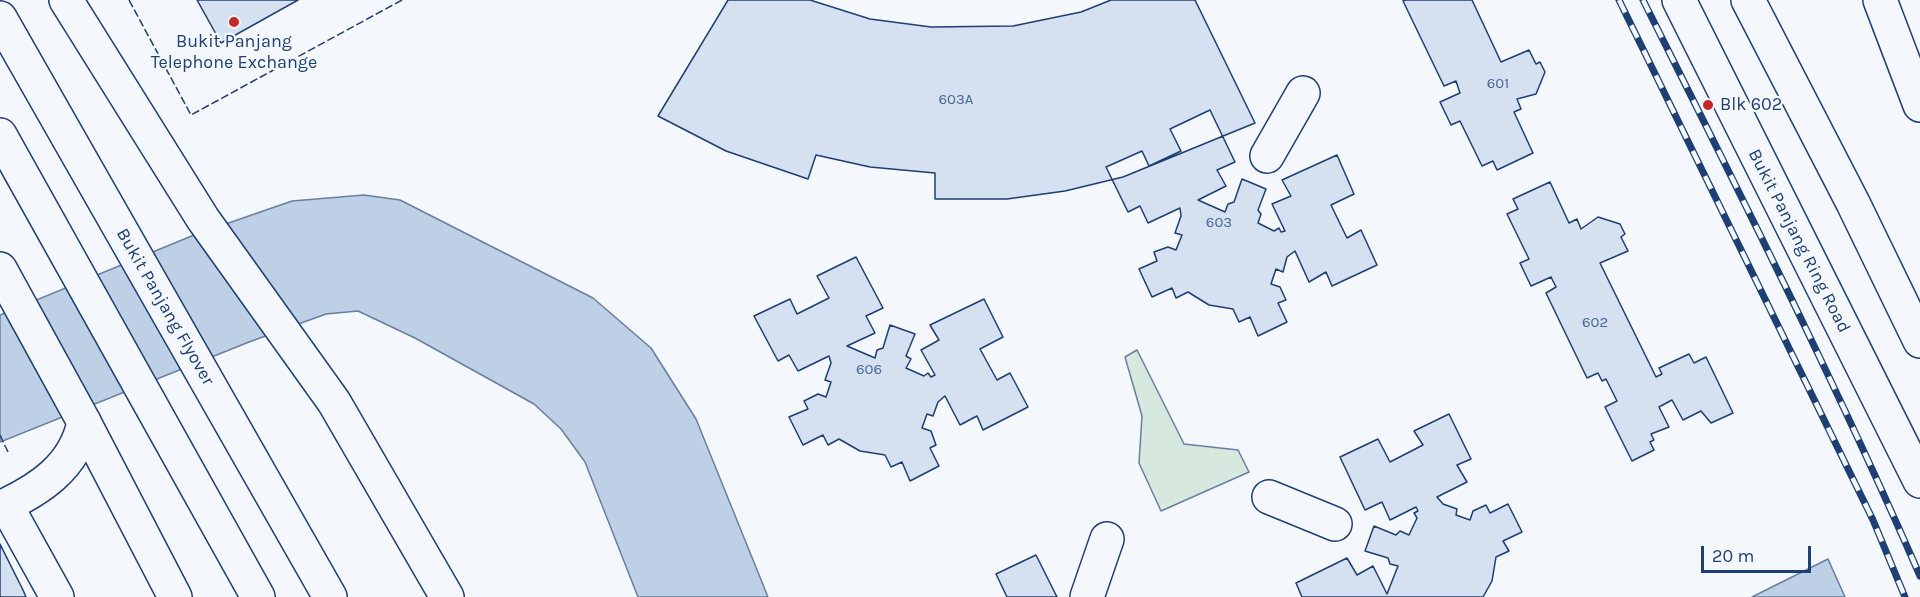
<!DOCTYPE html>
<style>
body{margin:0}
#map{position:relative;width:1920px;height:597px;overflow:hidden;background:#f4f7fb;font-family:Karla,sans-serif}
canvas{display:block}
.scale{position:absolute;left:1701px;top:546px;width:110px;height:27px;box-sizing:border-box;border:3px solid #1d3f73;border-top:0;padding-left:8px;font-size:18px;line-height:21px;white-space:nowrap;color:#1d3f73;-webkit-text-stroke:4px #f4f7fb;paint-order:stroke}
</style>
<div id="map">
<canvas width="1920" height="597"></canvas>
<div class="scale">20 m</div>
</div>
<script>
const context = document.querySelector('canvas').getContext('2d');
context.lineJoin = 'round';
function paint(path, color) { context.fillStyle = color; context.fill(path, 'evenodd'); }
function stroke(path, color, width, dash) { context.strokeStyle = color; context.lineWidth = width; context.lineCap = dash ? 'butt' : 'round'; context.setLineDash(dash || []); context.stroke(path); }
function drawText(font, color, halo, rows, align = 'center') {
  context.font = font + ' Karla,sans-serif'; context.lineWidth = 4.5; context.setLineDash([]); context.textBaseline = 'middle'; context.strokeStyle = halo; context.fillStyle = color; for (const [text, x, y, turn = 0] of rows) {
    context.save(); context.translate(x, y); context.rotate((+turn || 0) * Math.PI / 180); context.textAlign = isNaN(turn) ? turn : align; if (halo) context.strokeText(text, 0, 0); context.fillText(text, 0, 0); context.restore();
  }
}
const green = new Path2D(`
 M1137 350 1184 444 1238 450 1249 472 1161 511 1139 463 1142 416 1125 357Z`);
paint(green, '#d7e8df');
stroke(green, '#687fa3', 1.5);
const water = new Path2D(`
 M364 195 400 200 593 298 651 348 696 419 768 597H638L585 462 561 429 534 404 415 338 358 311 326 314 249 342 0 442V315L194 235 292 201Z
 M1828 559 1845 597H1752Z`);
paint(water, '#bed0e5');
stroke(water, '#687fa3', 1.5);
const building = new Path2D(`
 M197 0H298L221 43Z
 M728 0H810L870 19 931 27 1013 26 1081 12 1111 0H1195L1255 123 1123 177 1065 191 1007 199H935V173L870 167 816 155 808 179 726 151 658 116Z
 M1406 0H1472L1501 62 1529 50 1536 64 1540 62 1545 72 1536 94 1517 99 1521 109 1514 112 1533 153 1497 170 1493 161 1482 166 1460 121 1451 125 1440 102 1460 93 1456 81 1444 86 1403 1Z
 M1210 110 1235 162 1217 170 1226 186 1198 200 1225 212 1228 204 1234 202 1242 179 1266 189 1258 210 1261 214 1258 223 1274 231 1279 228 1281 232 1285 231 1272 204 1291 196 1282 180 1337 155 1354 194 1331 205 1347 238 1361 230 1377 265 1332 286 1326 272 1309 282 1295 251 1287 257 1283 272 1276 269 1271 284 1280 287 1286 300 1278 303 1287 322 1258 336 1250 317 1239 322 1233 309 1209 305 1188 292 1176 298 1172 288 1152 297 1139 269 1157 261 1154 252 1168 247 1176 250 1182 235 1175 233 1181 216 1180 208 1148 223 1140 206 1128 212 1106 167 1142 151 1149 166 1181 151 1170 129Z
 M1550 182 1569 223 1577 219 1581 229 1598 217 1620 224 1625 234 1621 237 1628 251 1600 263 1656 377 1662 374 1659 368 1689 354 1694 363 1706 357 1733 413 1711 423 1701 411 1683 420 1672 400 1659 407 1669 427 1651 434 1654 440 1650 442 1654 450 1632 461 1605 407 1617 401 1606 379 1602 381 1598 373 1587 378 1546 293 1556 287 1551 277 1531 286 1520 263 1529 259 1507 214 1518 209 1513 199Z
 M856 257 883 308 866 316 875 333 847 346 875 358 877 350 883 348 890 325 915 334 906 356 911 359 906 368 924 376 928 373 931 377 935 375 921 350 939 340 930 325 984 299 1003 337 980 349 997 380 1010 373 1028 407 983 430 977 416 960 425 945 396 938 402 933 416 927 414 922 428 931 431 936 445 930 448 939 466 910 481 902 462 891 467 885 455 860 451 839 439 828 445 823 435 803 445 789 417 808 409 804 401 818 394 826 397 831 382 825 380 831 363 829 356 798 371 789 355 778 361 754 316 790 299 797 314 829 298 817 276Z
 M1449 414 1471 459 1457 465 1467 482 1437 497 1443 504 1457 509 1456 515 1470 520 1473 511 1486 505 1490 513 1508 504 1522 532 1503 541 1509 551 1496 557 1492 581 1483 597H1302L1296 583 1347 558 1357 575 1373 566 1387 594 1398 566 1390 564 1388 558 1365 551 1374 526 1396 535 1400 531 1409 535 1417 518 1414 513 1418 511 1416 507 1390 520 1382 502 1365 510 1340 457 1378 439 1390 462 1423 445 1414 431Z
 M0 544 23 590 26 597H0Z
 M1036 555 1057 597H1007L996 574Z`);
paint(building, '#d5e0f0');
stroke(building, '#1d3f73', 1.5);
const minor = new Path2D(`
 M1880 0 1920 105
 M1267 156 1303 93
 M1269 497 1335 524
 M6 505 57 597
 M0 508C39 490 75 467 84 422
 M1087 597 1107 539`);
const major = new Path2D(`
 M1679 0 1920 481
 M1748 0 1853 203 1920 341`);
const highway = new Path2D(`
 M66 0 203 219 334 402 447 597
 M0 18 330 597
 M0 135 258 597
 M0 269 84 422 175 597`);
stroke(minor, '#1d3f73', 36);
stroke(major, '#1d3f73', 36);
stroke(highway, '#1d3f73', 36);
stroke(minor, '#f4f7fb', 33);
stroke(major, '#f4f7fb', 33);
stroke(highway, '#f4f7fb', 33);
const rail = new Path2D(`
 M1619 0 1873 520 1905 597
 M1643 0C1738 190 1835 381 1920 576`);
stroke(rail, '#1d3f73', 7);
stroke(rail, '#f4f7fb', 4.5, [14]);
stroke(new Path2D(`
 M129 0 191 115 402 0
 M0 435 8 452`), '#1d3f73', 1.5, [8, 3]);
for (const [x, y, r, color] of [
 [234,22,6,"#c62828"],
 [1708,105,6,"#c62828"]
]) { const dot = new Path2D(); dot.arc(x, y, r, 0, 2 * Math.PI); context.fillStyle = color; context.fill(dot); stroke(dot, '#f4f7fb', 2); }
drawText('15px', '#4b6792', null, [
 ["601",1498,84],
 ["603A",956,100],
 ["603",1219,223],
 ["602",1595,323],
 ["606",869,370]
]);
drawText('18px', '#1d3f73', '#f4f7fb', [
 ["Bukit Panjang",234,42],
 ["Telephone Exchange",234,63],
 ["Blk 602",1720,105,"left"]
]);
drawText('18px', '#1d3f73', '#f4f7fb', [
 ["Bukit Panjang Ring Road",1799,241,63],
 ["Bukit Panjang Flyover",165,307,60]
]);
</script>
